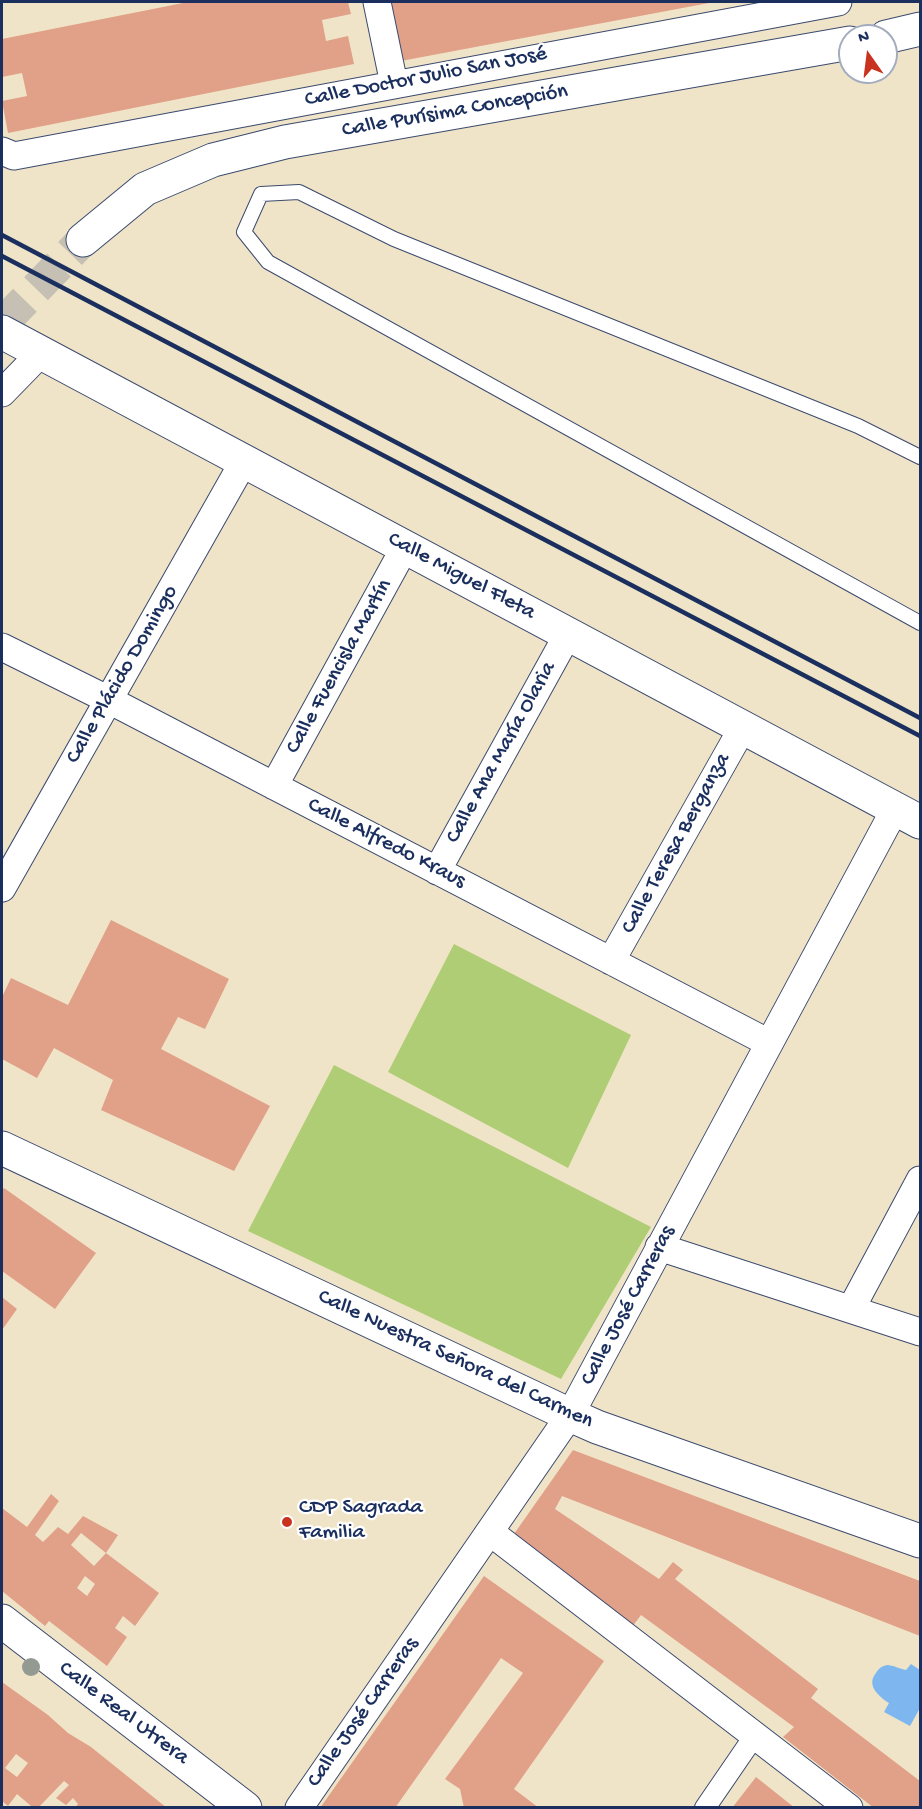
<!DOCTYPE html>
<meta charset="utf-8">
<style>
body{margin:0}
#map{position:relative;width:922px;height:1809px;overflow:hidden;background:#f0e4c8;font-family:"Gochi Hand",sans-serif}
canvas{display:block}
.frame{position:absolute;inset:0;border:3px solid #1b2f5e;pointer-events:none}
.north{position:absolute;left:838px;top:24px;width:60px;height:60px;box-sizing:border-box;background:#fff;border:2px solid #a4acbf;border-radius:50%;rotate:346deg;font-size:16px;font-weight:700;line-height:24px;text-align:center;color:#1b2f5e}
.north::after{content:'';display:block;margin:auto;width:21px;height:27px;background:#c8321e;clip-path:polygon(50% 0,100% 100%,50% 72%,0 100%)}
</style>
<div id="map">
<canvas width="922" height="1809"></canvas>
<div class="frame"></div>
<div class="north">N</div>
</div>
<script>
const context = document.querySelector('canvas').getContext('2d');
context.lineJoin = 'round';
function paint(path, color) { context.fillStyle = color; context.fill(path, 'evenodd'); }
function stroke(path, color, width, dash) { context.strokeStyle = color; context.lineWidth = width; context.lineCap = dash ? 'butt' : 'round'; context.setLineDash(dash || []); context.stroke(path); }
function drawText(font, color, halo, rows, align = 'center') {
  context.font = font + ' "Gochi Hand",sans-serif'; context.lineWidth = 4.5; context.setLineDash([]); context.textBaseline = 'middle'; context.strokeStyle = halo; context.fillStyle = color; for (const [text, x, y, turn = 0] of rows) {
    context.save(); context.translate(x, y); context.rotate((+turn || 0) * Math.PI / 180); context.textAlign = isNaN(turn) ? turn : align; if (halo) context.strokeText(text, 0, 0); context.fillText(text, 0, 0); context.restore();
  }
}
paint(new Path2D(`
 M454 944 631 1035 568 1168 388 1072Z
 M334 1065 651 1227 561 1379 248 1231Z`), '#afcd74');
paint(new Path2D(`
 M911 1664 920 1670V1708L910 1726 884 1712 889 1703C878 1696 866 1685 876 1673 879 1668 882 1666 887 1665 893 1665 900 1669 906 1670Z`), '#7eb7ef');
paint(new Path2D(`
 M188 2H348L351 14 322 20 326 41 348 36 354 64 8 133 2 101 27 96 22 73 2 77V39Z
 M391 2H709V3L401 61Z
 M111 920 229 979 205 1029 178 1017 161 1049 270 1106 234 1171 101 1110 113 1080 54 1048 37 1078 2 1059V997L11 978 68 1005Z
 M4 1188 96 1253 55 1309 2 1271V1191Z
 M2 1297 17 1309 2 1330Z
 M573 1450 920 1581V1636L562 1496 555 1509 659 1579 673 1562 683 1570 675 1579 818 1689 811 1698 920 1781V1808H874L783 1737 794 1727 641 1615 632 1627 514 1534Z
 M51 1494 59 1501 35 1535 43 1542 58 1527 68 1534 83 1516 118 1535 106 1553 81 1533 71 1545 94 1566 106 1553 159 1593 135 1626 123 1616 115 1628 127 1637 107 1666 49 1621 45 1626 2 1591V1508L27 1527ZM85 1576 95 1584 87 1596 77 1588Z
 M484 1576 604 1661 514 1789 539 1808H464L460 1789 445 1779 523 1673 501 1658 395 1808H320Z
 M2 1682 48 1715 68 1733 91 1747 167 1808H75L78 1804 73 1798 66 1805 56 1798 69 1785 64 1781 38 1808H29L31 1806 17 1794 8 1806 2 1801ZM16 1754 28 1763 17 1777 5 1768Z
 M756 1777 795 1808H732Z`), '#e1a088');
stroke(new Path2D(`
 M2 324 83 240`), '#c5c0b3', 33, [33, 16]);
const service = new Path2D(`
 M920 457 858 426 394 239 299 192 261 194 244 232 268 262 920 623`);
const pedestrian = new Path2D(`
 M705 1808 755 1735`);
const minor = new Path2D(`
 M377 2 394 84
 M2 151 14 156 838 2
 M2 393 41 353
 M2 647 109 700 769 1043
 M274 786 405 547
 M437 871 568 634
 M2 888 244 461
 M611 961 743 727
 M659 1247 920 1332
 M851 1309 920 1180
 M490 1532 849 1808
 M299 1808 570 1415 895 809`);
const tertiary = new Path2D(`
 M886 37 920 29
 M83 240 145 189 213 160 285 142 850 43
 M2 332 920 822
 M2 1148 570 1415 597 1427 920 1541
 M2 1621 245 1808`);
stroke(service, '#3b4a6e', 16);
stroke(pedestrian, '#3b4a6e', 22);
stroke(minor, '#3b4a6e', 29);
stroke(tertiary, '#3b4a6e', 35);
stroke(service, '#fff', 14);
stroke(pedestrian, '#fff', 20);
stroke(minor, '#fff', 27);
stroke(tertiary, '#fff', 33);
stroke(new Path2D(`
 M2 235 920 718
 M2 256 920 736`), '#1b2f5e', 4.5);
context.fillStyle = '#939a92';
for (const [x, y] of [
 [31,1667]
]) { context.beginPath(); context.arc(x, y, 9, 0, 2 * Math.PI); context.fill(); }
for (const [x, y, r, color] of [
 [287,1522,6,"#c8321e"]
]) { const dot = new Path2D(); dot.arc(x, y, r, 0, 2 * Math.PI); context.fillStyle = color; context.fill(dot); stroke(dot, '#fff', 2); }
drawText('22px', '#1b2f5e', '#fff', [
 ["Calle Doctor Julio San José",426,78,-11],
 ["Calle Purísima Concepción",455,112,-10],
 ["Calle Miguel Fleta",461,577,28],
 ["Calle Fuencisla Martín",340,667,-61],
 ["Calle Plácido Domingo",123,675,-60],
 ["Calle Ana María Olaria",502,753,-61],
 ["Calle Alfredo Kraus",386,844,27],
 ["Calle Teresa Berganza",677,844,-61],
 ["Calle José Carreras",629,1306,-62],
 ["Calle Nuestra Señora del Carmen",455,1360,25],
 ["Calle José Carreras",364,1713,-55],
 ["Calle Real Utrera",123,1714,37]
]);
drawText('22px', '#1b2f5e', '#fff', [
 ["CDP Sagrada",299,1509],
 ["Familia",299,1534]
], 'left');
</script>
